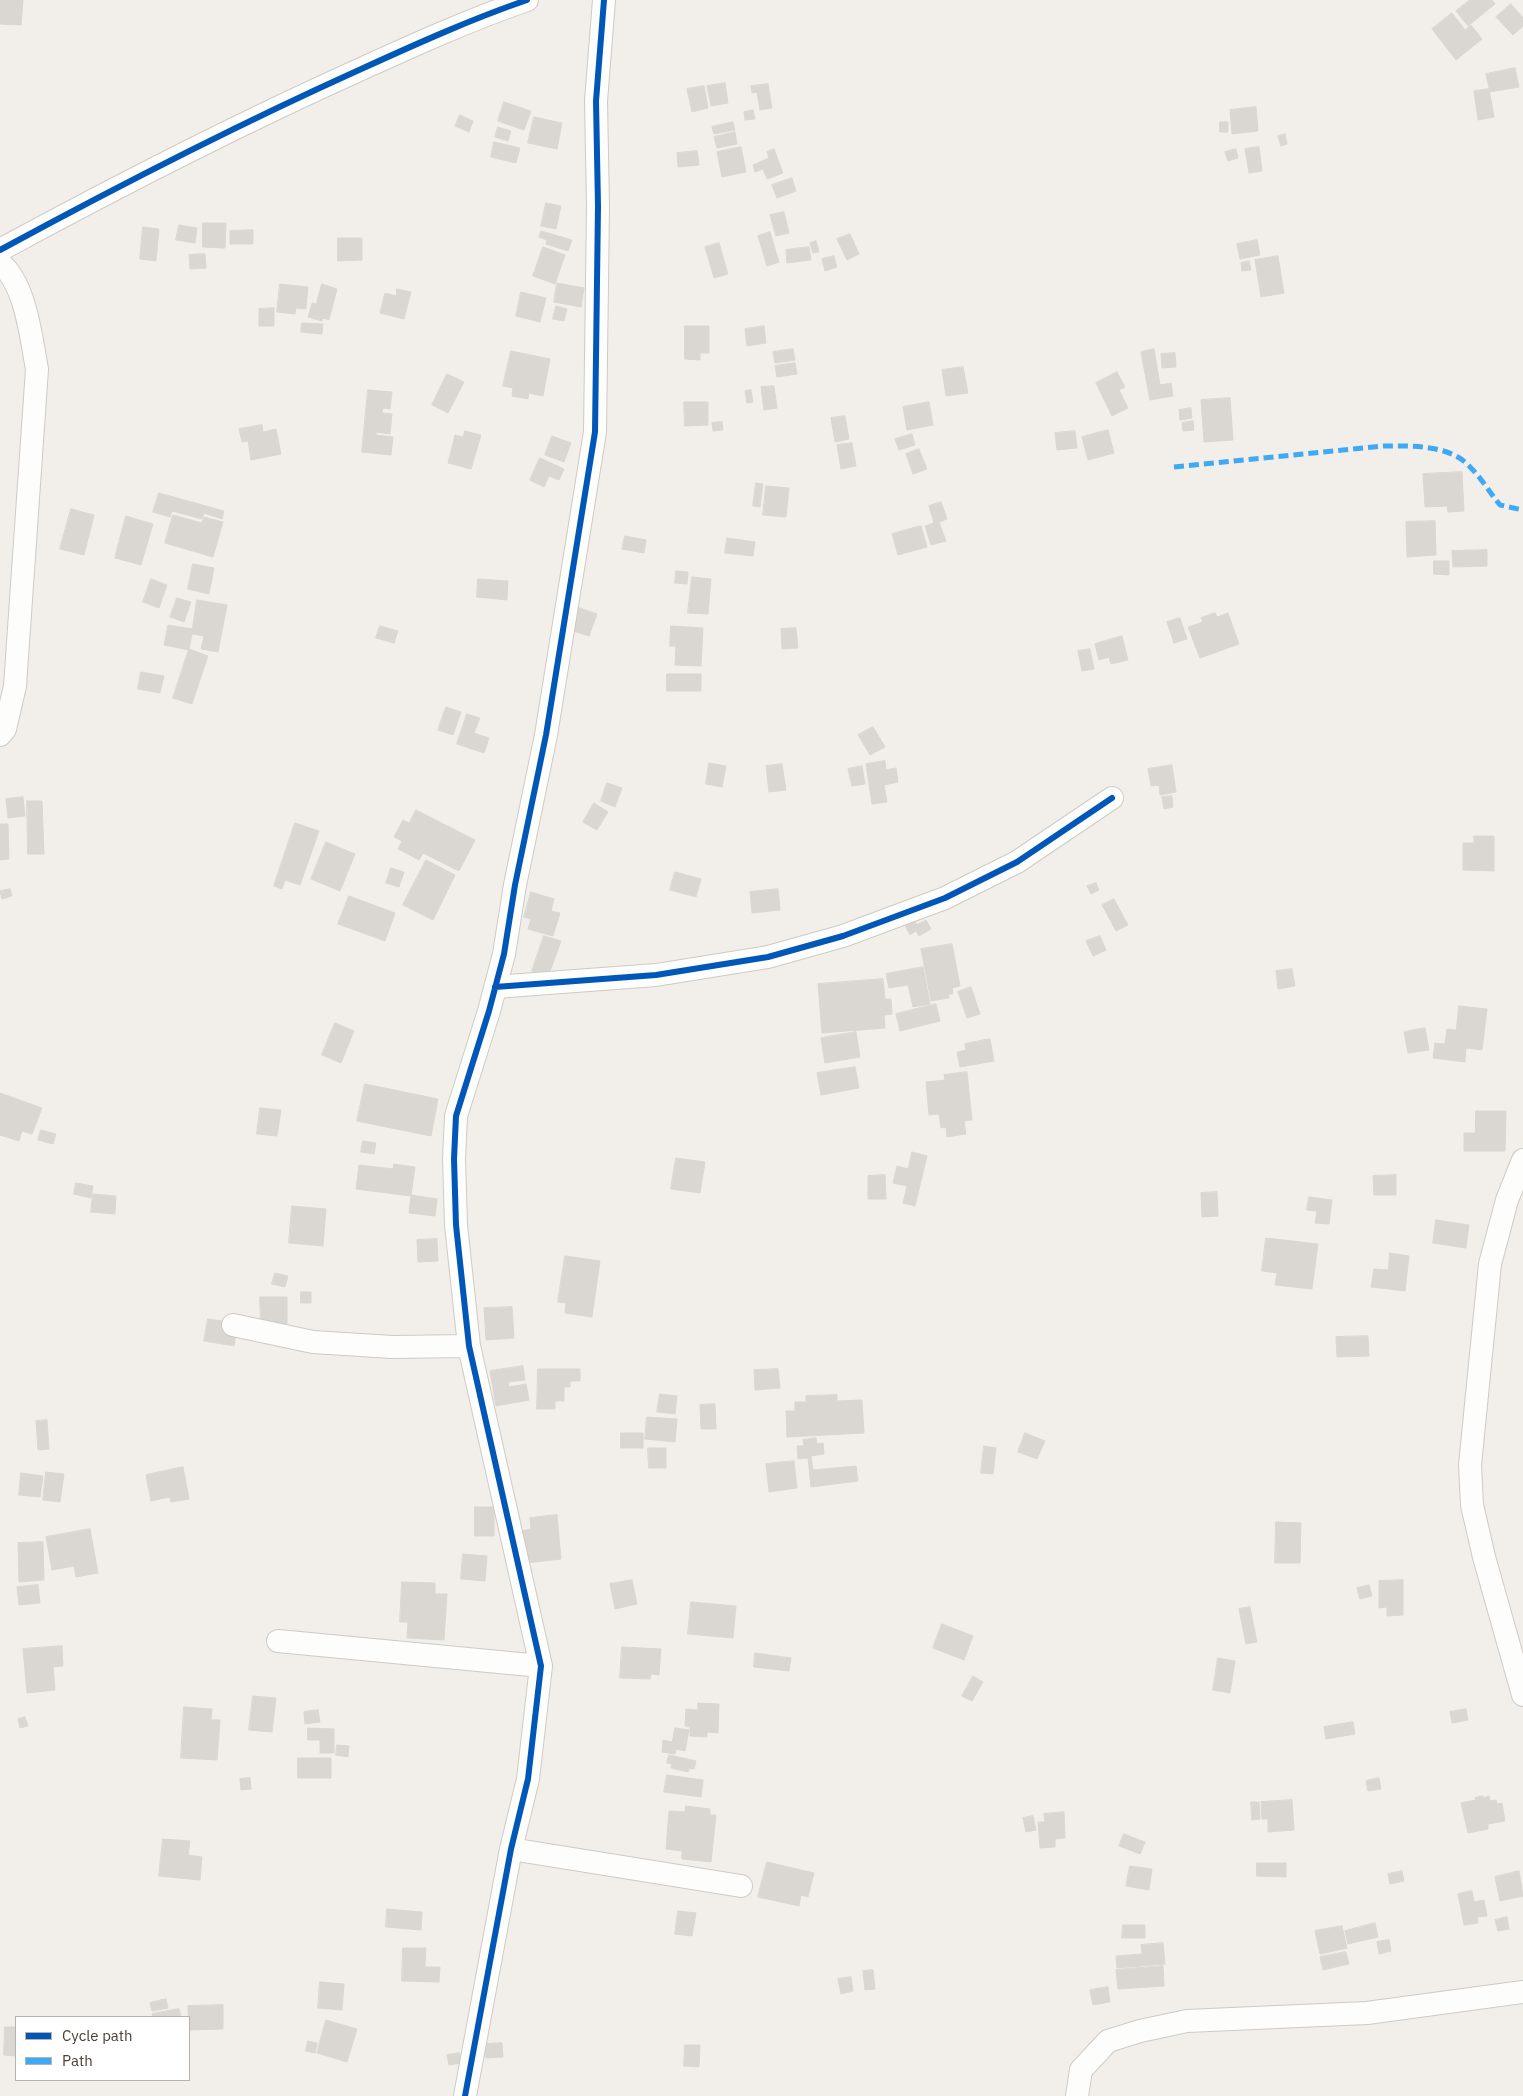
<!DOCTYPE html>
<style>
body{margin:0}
#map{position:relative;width:1523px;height:2096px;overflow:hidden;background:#f2efea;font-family:"IBM Plex Sans",sans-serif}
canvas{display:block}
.legend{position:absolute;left:15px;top:2016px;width:175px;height:65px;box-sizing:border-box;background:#fff;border:1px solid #b6b3ae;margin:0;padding:6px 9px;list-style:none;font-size:15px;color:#484135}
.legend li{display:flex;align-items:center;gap:10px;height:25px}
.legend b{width:25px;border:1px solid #b6b3ae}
</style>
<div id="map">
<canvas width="1523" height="2096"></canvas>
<ul class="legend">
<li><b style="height:6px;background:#0057b8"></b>Cycle path</li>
<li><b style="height:6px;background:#3fa9f5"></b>Path</li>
</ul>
</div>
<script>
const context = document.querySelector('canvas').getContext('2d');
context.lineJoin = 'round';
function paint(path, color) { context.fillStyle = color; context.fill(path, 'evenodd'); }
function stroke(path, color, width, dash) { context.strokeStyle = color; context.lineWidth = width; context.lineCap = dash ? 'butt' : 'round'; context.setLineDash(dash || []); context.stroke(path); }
const building = new Path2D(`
 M0 0H23L21 25 0 24Z
 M1470 0H1492L1495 4 1468 26 1456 11Z
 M1511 4 1523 18V26L1513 35 1496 17Z
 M1452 13 1465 30 1471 25 1482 39 1456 60 1432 29Z
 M1515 68 1519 87 1490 92 1486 74Z
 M725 83 728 103 711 106 707 86Z
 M768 84 772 108 760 110 757 92 752 93 751 86Z
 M704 86 708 108 692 112 687 89Z
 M1489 89 1494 117 1478 120 1474 91Z
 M504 102 531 111 524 130 498 121Z
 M1256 107 1258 131 1232 134 1230 110Z
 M753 110 755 119 745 120 744 112Z
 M460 115 473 121 469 132 455 126Z
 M534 117 562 123 557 149 528 143Z
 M733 122 735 130 714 134 712 127Z
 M1220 122H1228V132H1220Z
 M498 127 511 131 508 141 495 137Z
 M735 132 737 144 717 148 714 137Z
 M1285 134 1287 144 1281 146 1278 136Z
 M494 142 520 148 516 163 491 157Z
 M741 147 746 172 722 177 717 152Z
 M1259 147 1262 171 1249 173 1245 149Z
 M774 149 783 173 767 179 763 169 755 172 753 165 769 158 767 152Z
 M1236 149 1238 158 1228 161 1225 152Z
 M697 151 699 165 678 167 677 153Z
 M792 178 796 191 777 198 772 185Z
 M546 203 561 206 556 229 541 226Z
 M784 212 789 233 776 236 770 215Z
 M203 223H226L225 248 203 247Z
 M179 225 197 228 195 243 176 240Z
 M143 227 159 229 156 261 140 259Z
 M253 230V244H230V231Z
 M541 231 572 240 568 251 546 244 547 240 539 237Z
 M770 232 779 262 767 266 758 236Z
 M850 234 859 254 847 260 837 239Z
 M338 238H362V260L338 261Z
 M1257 240 1260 255 1240 259 1237 244Z
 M816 241 819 252 813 253 810 243Z
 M719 243 728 274 714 278 705 247Z
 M543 247 565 255 555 284 533 276Z
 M809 247 811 260 787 263 786 250Z
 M205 254 206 268 190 269 189 255Z
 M834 256 837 267 825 271 822 259Z
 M1278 256 1284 293 1261 297 1255 260Z
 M1249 261 1251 270 1242 271 1241 263Z
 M557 283 584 288 581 307 554 302Z
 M280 284 308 287 306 309 296 308 295 314 277 312Z
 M322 284 337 289 329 320 323 318 322 321 308 317 312 303 316 304Z
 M397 289 411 292 404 319 380 313 385 293 396 296Z
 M521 292 546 298 540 322 516 316Z
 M556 306 567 309 564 321 553 319Z
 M274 308V326H259V309Z
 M302 323 323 324 322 334 301 332Z
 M685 326H709V353H700V360L685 359Z
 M764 326 766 343 747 346 745 329Z
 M793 349 795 360 775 363 773 352Z
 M1154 349 1160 385 1171 383 1173 396 1150 400 1141 352Z
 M511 351 550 359 543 396 529 393 528 399 512 396 513 388 503 386Z
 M1175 353 1176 367 1162 368 1161 354Z
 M795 363 797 374 777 377 775 366Z
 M963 367 968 393 946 396 942 370Z
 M1117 372 1125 387 1119 390 1128 408 1112 416 1096 383Z
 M447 374 464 382 448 413 432 405Z
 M774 386 777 408 764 410 761 387Z
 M368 390 392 392 390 409 383 408 382 413 392 414 390 434 376 432V435L393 437 391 455 362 452Z
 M751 390 753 402 747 403 745 391Z
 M1230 398 1233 440 1204 442 1201 400Z
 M684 402H708V425L685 426Z
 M929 402 933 425 907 430 903 407Z
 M1191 408 1192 418 1180 420 1179 410Z
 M845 416 849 439 835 442 831 418Z
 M1193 421 1194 430 1183 431 1182 423Z
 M722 422 723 430 713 431 712 423Z
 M262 425 263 432 276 429 281 454 251 460 248 441 242 442 239 429Z
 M1108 430 1114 453 1088 460 1082 437Z
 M465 431 481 435 471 469 448 463 455 435 463 437Z
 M1075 431 1077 448 1057 450 1055 433Z
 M912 434 915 445 899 450 895 439Z
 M552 436 571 443 564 462 545 455Z
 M852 443 856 466 841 469 837 445Z
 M919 449 927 469 913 474 906 454Z
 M540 458 564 469 559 480 549 476 544 487 530 480Z
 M1462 472 1464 511 1448 512 1447 506 1425 507 1423 474Z
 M756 483 763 484 760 507 753 506Z
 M766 486 789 488 786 517 763 515Z
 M159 493 224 511 222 519 204 513 202 519 172 511 170 517 153 512Z
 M941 502 947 519 939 522 946 541 931 545 925 526 934 523 929 506Z
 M71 509 94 515 84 555 60 549Z
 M173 515 202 523 204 517 223 522 213 557 165 543Z
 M126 516 153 524 141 565 115 558Z
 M1435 521 1436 555 1407 557 1406 522Z
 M921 526 927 547 898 555 892 534Z
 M625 536 646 540 644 553 622 549Z
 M727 538 755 542 753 556 725 553Z
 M1487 550V566L1453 567 1452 551Z
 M1434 561H1449V575L1434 574Z
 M193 564 214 568 209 594 188 589Z
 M676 571 688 572 687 584 675 583Z
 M692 577 711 579 708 614 688 613Z
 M151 579 167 585 159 608 143 602Z
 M478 579 508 581 507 600 477 597Z
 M177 598 191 602 184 622 170 617Z
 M197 600 227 605 218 652 201 649 204 636 192 634 189 650 164 645 168 625 192 629Z
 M577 607 597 614 589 636 570 630Z
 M1215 613 1217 617 1228 613 1239 644 1200 658 1188 627 1203 622 1201 618Z
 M1180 618 1187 639 1174 643 1167 622Z
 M380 626 398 631 394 643 376 638Z
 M671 626 703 628 701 666 675 665 676 646H670Z
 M796 628 798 648 782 649 781 629Z
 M1122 636 1128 660 1111 664 1109 657 1099 660 1095 644Z
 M189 649 208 656 192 704 173 698Z
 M1090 649 1094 669 1082 671 1078 651Z
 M141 672 164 676 160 693 138 689Z
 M667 674H701V691H667Z
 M446 707 461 712 453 735 438 730Z
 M467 714 480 718 474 733 489 738 484 753 457 744Z
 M873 727 885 747 870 755 858 735Z
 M885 761 886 770 896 768 898 782 884 785 887 802 872 804 866 764Z
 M709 763 726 766 722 787 706 784Z
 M782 764 786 790 769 792 766 766Z
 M1172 765 1176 792 1160 795 1159 785 1151 786 1148 769Z
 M862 766 865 784 852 786 848 769Z
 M607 783 622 788 615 807 601 801Z
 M1172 796 1173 807 1164 809 1162 797Z
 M23 797 25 816 8 818 6 799Z
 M27 801H42L44 854H28Z
 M594 803 608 812 597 830 583 822Z
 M416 810 475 840 459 871 423 853 419 860 398 849 402 841 394 837 403 820 409 823Z
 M295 823 319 831 300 885 285 880 282 889 274 886Z
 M0 824H8L9 859 0 860Z
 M1474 836H1494V871L1463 870V843H1474Z
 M326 842 355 854 340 891 311 879Z
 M426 860 455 875 433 920 403 905Z
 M391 868 404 872 399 887 386 883Z
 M675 872 701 879 696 897 670 890Z
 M1096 883 1099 890 1091 894 1087 886Z
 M10 889 12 896 2 899 0 891Z
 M778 889 780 910 752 913 750 892Z
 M531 892 554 899 551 911 560 913 553 936 528 929 531 919 524 917Z
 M349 896 395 913 385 941 338 924Z
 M1114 899 1128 925 1116 931 1102 905Z
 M913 917 917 925 926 920 931 929 919 936 916 931 910 935 904 923Z
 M544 936 561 941 548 977 532 971Z
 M1100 936 1106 950 1093 956 1086 941Z
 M952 944 960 986 952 988 953 994H949V998L931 1001 921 949Z
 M923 967 930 1004 913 1007 908 985 889 988 886 974Z
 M1292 969 1295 986 1278 989 1276 971Z
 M883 979 885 999H891L892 1014 884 1015 885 1028 822 1033 818 984Z
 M971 987 980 1014 967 1018 958 992Z
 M936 1004 940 1021 900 1031 896 1014Z
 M1459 1006 1487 1009 1482 1050 1466 1048 1465 1062 1433 1058 1435 1043 1445 1044 1447 1029 1456 1030Z
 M335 1023 354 1031 341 1063 322 1055Z
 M1425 1028 1429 1050 1408 1053 1404 1032Z
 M856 1032 860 1057 825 1063 821 1038Z
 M990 1039 994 1061 960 1067 957 1052 966 1050 965 1044Z
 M855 1067 859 1088 821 1095 817 1073Z
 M967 1072 972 1120 964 1121 966 1134 947 1137 946 1127 941 1128 939 1114 929 1115 926 1082 945 1080 944 1075Z
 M365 1084 438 1099 431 1136 357 1121Z
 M0 1093 42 1108 32 1134 22 1131 19 1141 0 1135Z
 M260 1108 281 1110 277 1136 257 1134Z
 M1476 1111H1506L1505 1151H1464V1133H1475Z
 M41 1130 56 1134 53 1144 38 1140Z
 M363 1141 376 1143 374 1154 361 1152Z
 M912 1152 927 1156 915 1206 903 1203 907 1186 893 1183 897 1166 908 1169Z
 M676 1158 705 1162 700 1193 671 1189Z
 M394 1164 415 1167 411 1195 437 1199 435 1216 409 1213 411 1196 356 1189 359 1165 393 1169Z
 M885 1175 886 1199H868V1176Z
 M1396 1175V1195H1374L1373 1176Z
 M76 1183 93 1186 91 1198 74 1194Z
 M1217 1192 1218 1216 1202 1217 1201 1193Z
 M93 1194 116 1196 115 1214 91 1212Z
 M1309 1197 1332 1200 1329 1224 1315 1223 1317 1211 1307 1210Z
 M292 1206 326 1209 323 1246 289 1243Z
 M1436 1220 1469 1225 1466 1248 1433 1243Z
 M1266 1238 1318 1244 1312 1289 1275 1285 1277 1273 1262 1271Z
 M437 1239 438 1261 418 1262 417 1240Z
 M1390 1253 1409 1256 1405 1291 1371 1287 1374 1269 1388 1270Z
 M565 1256 600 1261 592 1317 565 1313 566 1303 558 1302Z
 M275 1273 288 1276 285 1287 272 1284Z
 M301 1292H311V1303H301Z
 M260 1297H287V1326H261Z
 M512 1307 514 1338 486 1340 484 1308Z
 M208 1319 228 1322 236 1334 234 1346 204 1341Z
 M1368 1336 1369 1356 1337 1357 1336 1337Z
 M523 1366 525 1380 508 1382 509 1387 526 1384 529 1400 496 1406 490 1371Z
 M538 1369H580V1381H570V1387H564V1401H555V1409H537Z
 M778 1369 780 1388 755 1390 754 1370Z
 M660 1394 677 1396 675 1414 657 1412Z
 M837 1395V1401L862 1400 864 1433 787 1437 786 1411H795V1402H806V1396Z
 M715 1404 716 1429H701L700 1405Z
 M647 1417 677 1419 675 1442 645 1439Z
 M47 1420 49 1449 38 1450 36 1421Z
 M621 1433H643V1448H621Z
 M1025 1433 1045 1441 1037 1459 1018 1452Z
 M816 1438 817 1444 823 1443 824 1454 811 1456 813 1470 856 1466 858 1481 811 1487 808 1458 798 1459 797 1446H804L803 1440Z
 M984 1446 996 1448 993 1474 981 1473Z
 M648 1448H666V1468H649Z
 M794 1461 797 1488 769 1492 766 1464Z
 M183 1467 189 1499 171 1502 170 1497 151 1501 146 1475Z
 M46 1472 64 1474 60 1502 43 1500Z
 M21 1473 43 1476 40 1497 19 1495Z
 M475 1507H494V1536H475Z
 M557 1515 561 1559 526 1563 522 1531 531 1529 530 1518Z
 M1276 1522 1301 1523 1300 1563H1275Z
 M90 1529 98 1573 76 1577 74 1566 52 1570 46 1537Z
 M43 1542 44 1580 19 1582 18 1543Z
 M463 1554 487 1556 485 1581 461 1579Z
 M632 1580 637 1604 615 1609 610 1584Z
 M1403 1580V1615L1387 1616V1607L1379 1608V1581Z
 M402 1582 435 1583V1594H447L444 1640 407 1638 408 1622H400Z
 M38 1585 40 1603 19 1605 17 1587Z
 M1369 1585 1372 1596 1360 1599 1357 1588Z
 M691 1602 736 1606 733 1638 688 1634Z
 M1250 1607 1257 1642 1246 1644 1239 1609Z
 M942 1624 973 1636 964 1660 933 1648Z
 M62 1646 63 1666 53 1667 55 1690 27 1693 23 1649Z
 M622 1647 661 1649 659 1675 651 1674 650 1679 620 1678Z
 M755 1653 791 1658 789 1671 754 1667Z
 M1218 1658 1235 1661 1230 1693 1213 1690Z
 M973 1676 983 1682 972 1701 962 1696Z
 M253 1696 276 1698 272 1732 249 1730Z
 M698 1703 719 1704 718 1733 707 1732V1737L690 1736V1727L685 1726 686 1709 698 1710Z
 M184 1707 212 1709 211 1720H220L217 1760 181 1758Z
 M1466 1709 1468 1720 1452 1723 1450 1712Z
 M318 1710 320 1722 305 1724 304 1712Z
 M25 1717 28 1726 20 1728 18 1719Z
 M1353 1722 1355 1734 1326 1739 1324 1727Z
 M308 1728 334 1729V1753H320V1740H308Z
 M675 1728 689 1730 685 1751 676 1749 675 1754 662 1752 663 1740 672 1742Z
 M337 1745 349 1746 348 1757 336 1755Z
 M669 1755 696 1761 694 1769 689 1768 688 1772 671 1768 672 1764 667 1763Z
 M298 1758H331V1778H298Z
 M667 1775 703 1780 701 1797 664 1792Z
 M250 1778 251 1789 241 1790 240 1779Z
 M1379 1778 1381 1789 1368 1791 1366 1781Z
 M1483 1796V1798L1489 1796 1490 1801 1496 1800 1497 1804 1502 1803 1505 1821 1488 1824V1829L1468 1833 1461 1803 1476 1800 1475 1798Z
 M1292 1800 1294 1830 1268 1832V1819H1262L1261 1802Z
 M1251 1802H1259L1260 1819 1252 1820Z
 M686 1806 710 1809V1815H716L711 1862 682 1859V1851L666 1849 669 1811 685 1812Z
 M1064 1812 1065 1838 1055 1839V1847L1040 1848 1038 1822H1045L1044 1814Z
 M1033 1816 1036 1830 1026 1832 1023 1818Z
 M1124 1834 1145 1842 1140 1854 1119 1846Z
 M163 1839 190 1841 188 1855 202 1857 200 1880 159 1876Z
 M767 1862 814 1873 808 1897 801 1895 799 1906 758 1897Z
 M1257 1863H1286V1877L1257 1876Z
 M1130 1866 1152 1869 1149 1890 1126 1886Z
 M1402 1871 1404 1881 1390 1884 1388 1874Z
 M1519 1871 1523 1896 1500 1901 1495 1877Z
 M1472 1891 1474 1902 1484 1900 1487 1916 1477 1917 1478 1923 1464 1925 1458 1894Z
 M387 1909 422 1912 421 1930 386 1927Z
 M678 1911 696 1913 692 1936 675 1934Z
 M1507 1917 1509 1929 1498 1931 1495 1920Z
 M1375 1923 1378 1937 1348 1944 1345 1931Z
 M1123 1925H1145V1938H1122Z
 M1342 1926 1347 1948 1320 1954 1315 1931Z
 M1389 1940 1391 1951 1379 1954 1377 1942Z
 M1163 1943 1165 1964 1117 1968 1116 1956 1142 1954 1141 1945Z
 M403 1948H426L425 1967H440L439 1982 402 1981Z
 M1346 1952 1349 1964 1323 1970 1320 1957Z
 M1163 1966 1164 1986 1118 1989 1116 1970Z
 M873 1970 875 1989 865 1990 863 1971Z
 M851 1977 853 1991 841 1994 838 1979Z
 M320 1982 344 1984 342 2010 318 2008Z
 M1108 1987 1110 2002 1093 2005 1090 1990Z
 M166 1999 168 2008 152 2011 150 2003Z
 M223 2005V2029L189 2030 188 2006Z
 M179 2009 181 2017H153L152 2014Z
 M326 2020 357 2029 347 2062 317 2053Z
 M5 2027H16V2056L4 2055Z
 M308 2041 317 2043 315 2053 306 2051Z
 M502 2043 503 2057 486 2058 485 2044Z
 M685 2045H700L699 2067 684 2066Z
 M459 2053 461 2063 449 2065 447 2055Z`);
paint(building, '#dad6d1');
stroke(building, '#dad6d0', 1);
const minor = new Path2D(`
 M0 250C118 186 237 125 359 70 414 45 469 20 527 0
 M0 263C26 284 31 338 37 369L15 686 5 729 0 735
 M495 987 656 975 768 957 843 936 945 898 1017 862 1112 798
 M1523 1160 1507 1200 1490 1264 1470 1465 1472 1505 1484 1557 1523 1695
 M233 1325 313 1342 392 1347 469 1346
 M278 1641 541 1666
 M511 1849 741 1886
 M465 2096 511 1849 528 1779 541 1666 469 1346 456 1225 454 1159 456 1116 489 1011 504 954 515 885 546 735 595 432 598 206 596 101 604 0
 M1077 2096 1081 2070 1108 2041 1140 2031 1187 2021 1367 2013 1523 1992`);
stroke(minor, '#cecbc6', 24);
stroke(minor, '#fdfdfc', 22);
stroke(new Path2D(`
 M1174 467 1383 446C1411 446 1451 444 1471 468 1482 479 1490 493 1500 505L1523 510`), '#3fa9f5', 5, [10, 5]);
stroke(new Path2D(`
 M0 250C118 186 237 125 359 70 414 45 469 20 527 0
 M495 987 656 975 768 957 843 936 945 898 1017 862 1112 798
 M465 2096 511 1849 528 1779 541 1666 469 1346 456 1225 454 1159 456 1116 489 1011 504 954 515 885 546 735 595 432 598 206 596 101 604 0`), '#0057b8', 6);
</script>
